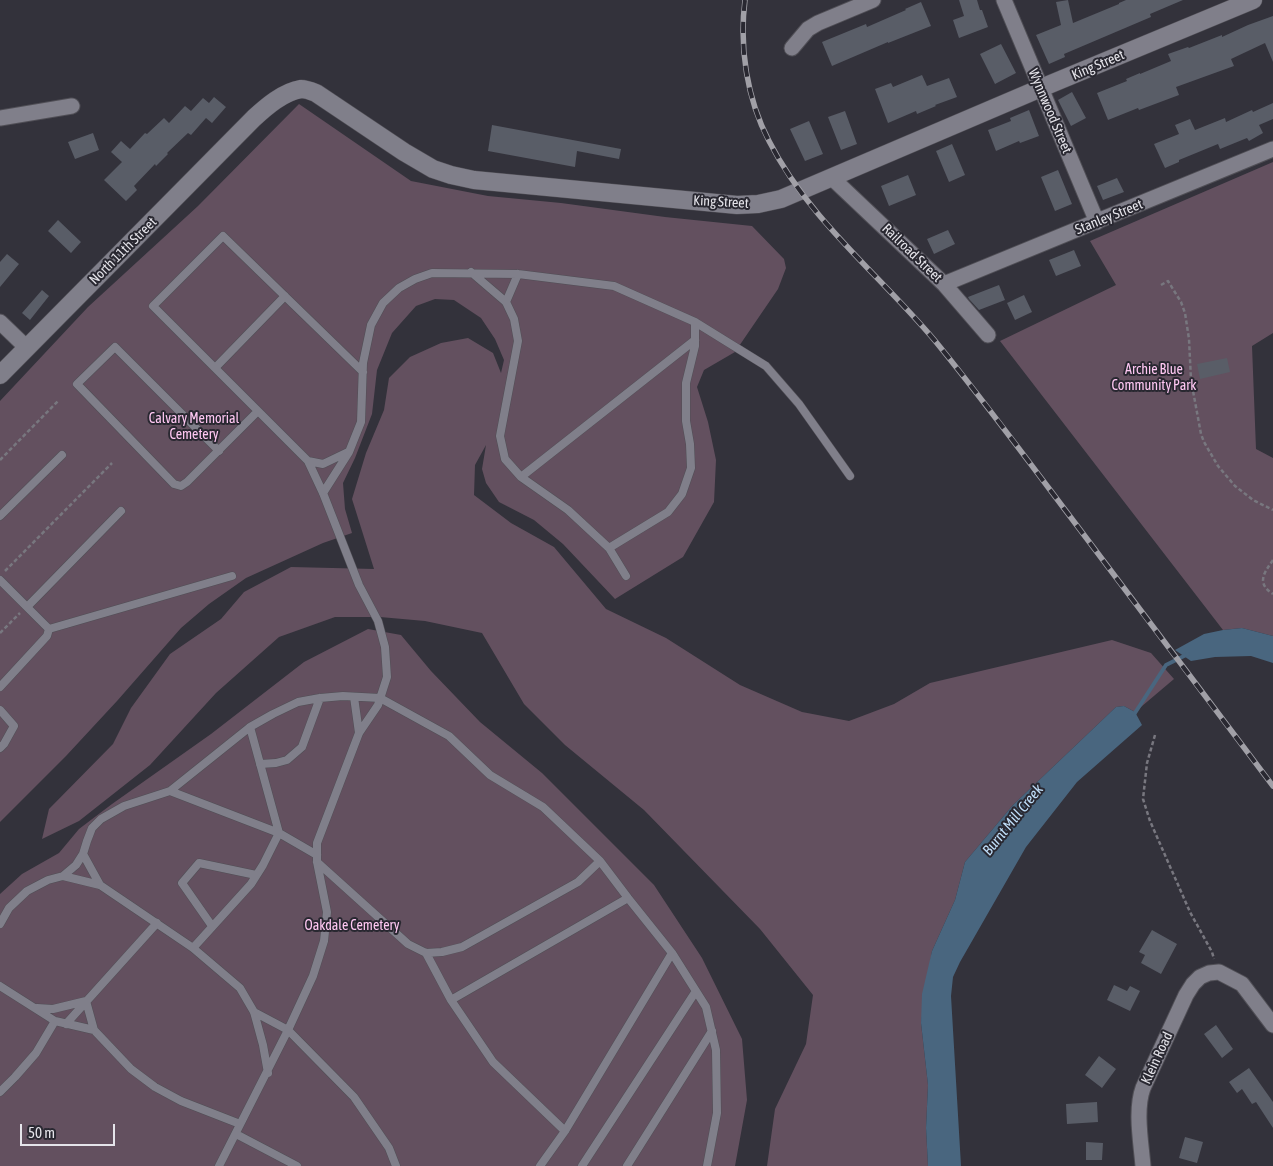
<!DOCTYPE html>
<style>
body{margin:0}
#map{position:relative;width:1273px;height:1166px;overflow:hidden;background:#33323b;font-family:"Asap Condensed",sans-serif}
canvas{display:block}
.scale{position:absolute;left:20px;top:1124px;width:95px;height:22px;box-sizing:border-box;border:2px solid #e5e4ea;border-top:0;padding-left:6px;font-size:15px;line-height:18px;white-space:nowrap;color:#e5e4ea;-webkit-text-stroke:4px #292831;paint-order:stroke}
</style>
<div id="map">
<canvas width="1273" height="1166"></canvas>
<div class="scale">50 m</div>
</div>
<script>
const context = document.querySelector('canvas').getContext('2d');
context.lineJoin = 'round';
function paint(path, color) { context.fillStyle = color; context.fill(path, 'evenodd'); }
function stroke(path, color, width, dash) { context.strokeStyle = color; context.lineWidth = width; context.lineCap = dash ? 'butt' : 'round'; context.setLineDash(dash || []); context.stroke(path); }
function drawText(font, color, halo, rows, align = 'center') {
  context.font = font + ' "Asap Condensed",sans-serif'; context.lineWidth = 4; context.setLineDash([]); context.textBaseline = 'middle'; context.strokeStyle = halo; context.fillStyle = color; for (const [text, x, y, turn = 0] of rows) {
    context.save(); context.translate(x, y); context.rotate((+turn || 0) * Math.PI / 180); context.textAlign = isNaN(turn) ? turn : align; if (halo) context.strokeText(text, 0, 0); context.fillText(text, 0, 0); context.restore();
  }
}
paint(new Path2D(`
 M299 104 411 181 488 196 561 203 665 217 752 226 784 259 786 268 778 289 735 352 704 370 697 387 708 422 716 460 714 502 683 557 615 599 563 544 534 520 499 502 486 483 482 469 486 445 475 465 474 495 511 523 554 547 606 609 666 638 740 685 802 712 849 721 894 704 930 683 1112 640 1151 653 1174 679 1135 712 1124 706 1116 707 1013 805 965 862 955 900 932 951 921 1023 928 1085 926 1128 928 1166H767L775 1109 806 1044 813 995 760 929 644 810 565 745 524 704 482 633 425 621 380 617H335L279 637 216 693 150 765 79 821 42 839 49 809 113 744 131 708 170 654 221 619 244 592 291 567 374 569 352 499 366 453 384 410 389 378 410 357 441 343 468 338 493 353 501 373 504 360 495 339 481 318 454 300 435 299 416 306 392 333 377 370 372 414 355 458 343 483 345 509 352 533 323 543 246 578 209 604 181 628 117 701 66 756 0 822V401L88 307 198 206Z
 M1273 162V333L1252 346 1256 449 1273 458V636L1242 628 1223 630 1000 341 1116 285 1090 241Z
 M368 629 401 635 431 671 480 722 542 773 654 885 702 958 742 1039 747 1100 735 1166H0V894L22 874 59 853 79 829 112 804 211 734 304 662Z`), '#63505f');
paint(new Path2D(`
 M1242 628 1273 636V663L1251 656 1215 657 1191 661 1175 650 1204 634 1223 630Z
 M1124 706 1135 712 1142 725 1077 782 1026 847 960 962 953 977 951 996 961 1166H928L926 1128 928 1085 921 1023 922 994 932 951 955 900 965 862 1013 805 1116 707Z`), '#49667f');
stroke(new Path2D(`
 M1133 716 1166 665 1188 654`), '#49667f', 4);
paint(new Path2D(`
 M959 0H977L980 10H982L988 27 959 38 953 20 964 16Z
 M1068 0 1073 23 1119 4V3L1126 0H1183L1150 14 1151 17 1064 54 1065 57 1049 64 1036 35 1061 25 1056 2Z
 M921 2 931 26 888 43V42L832 66 822 42 866 24 867 27 906 10 905 9Z
 M1273 16V62L1265 43 1231 59 1234 66 1176 87 1179 95 1139 110 1138 108 1108 120 1097 93 1127 81 1126 79 1140 73V74L1171 61 1168 54 1188 47 1189 48 1222 35V37L1248 25Z
 M1001 44 1016 73 995 84 980 54Z
 M922 75 927 86 949 78 957 97 935 105 936 106 917 114 916 111 888 123 875 89 891 83 893 87Z
 M1072 92 1086 118 1071 126 1058 100Z
 M214 97 226 107 212 123 206 118 191 135 188 133 167 153 168 154 156 166 155 164 134 186 137 190 126 201 104 180 122 162 111 152 121 141 130 149 145 133 147 134 164 118 169 123 185 106 191 111 203 98 209 103Z
 M1273 103V119L1259 125 1263 133 1249 141 1247 138 1220 149 1218 144 1179 160V162L1165 168 1154 144 1179 134 1175 125 1190 119 1195 130 1225 118 1226 122 1252 110 1253 112Z
 M1029 110 1039 136 1020 143 1019 141 996 151 988 130 1011 121 1010 118Z
 M845 111 857 144 841 150 828 117Z
 M809 121 823 154 805 161 790 129Z
 M492 125 621 149 619 159 577 151 575 167 488 151Z
 M93 133 99 150 75 159 68 142Z
 M952 144 965 175 949 182 936 151Z
 M1058 170 1072 204 1055 211 1041 177Z
 M908 175 916 195 889 206 881 186Z
 M1117 178 1124 192 1103 200 1097 186Z
 M58 220 81 242 71 253 48 231Z
 M948 230 955 244 934 254 927 239Z
 M1074 250 1081 266 1056 276 1049 260Z
 M7 254 19 264 0 287V262Z
 M999 285 1005 300 979 310 969 299 968 297Z
 M42 290 49 296 30 320 22 313Z
 M1024 295 1032 312 1015 320 1007 303Z
 M1227 358 1230 372 1200 379 1197 364Z
 M1152 930 1177 944 1161 974 1141 963 1145 955 1139 952Z
 M1114 985 1127 991 1130 986 1140 991 1130 1011 1107 1000Z
 M1216 1025 1233 1049 1222 1058 1204 1034Z
 M1099 1056 1116 1069 1102 1088 1085 1075Z
 M1249 1068 1273 1102V1128L1256 1102 1252 1104 1242 1089 1237 1093 1229 1082Z
 M1097 1102 1098 1122 1067 1124 1066 1104Z
 M1185 1137 1203 1142 1197 1163 1179 1158Z
 M1086 1142 1103 1143 1102 1160H1086Z`), '#595d67');
const service = new Path2D(`
 M471 272 506 302 514 319 518 341 500 436 505 459 521 477 568 510 609 548 626 576
 M506 302 518 274
 M215 368 285 296
 M219 451 115 347 77 384 174 484 181 486 187 482 258 411
 M348 452 323 464 308 461 153 306 223 236 363 372
 M521 477 695 340
 M323 493 349 452 361 422 363 363 371 325 383 303 399 288 415 279 432 273 518 274 614 286 695 322 766 366 799 404 850 476
 M0 516 62 455
 M609 548 668 512 682 494 691 468 690 444 686 421V383L695 346V322
 M0 580 49 629 47 636 0 687
 M27 607 121 511
 M49 629 232 576
 M354 697 359 733
 M0 710 14 726 4 744 0 748
 M260 764 276 763 287 760 302 747 320 698
 M170 791 250 727 273 714 298 702 320 698 343 696 380 698 449 736 490 775 543 807 600 861 628 898 672 953 706 1007 716 1050 717 1113 707 1166
 M83 854 100 885
 M317 862 408 944 426 953 442 952 462 947 578 882 600 861
 M63 876 76 865 83 854 87 841 92 828 101 819 124 806 170 791 279 833 317 855
 M0 924 9 908 27 891 48 880 63 876 100 885 193 948 240 988 254 1012 263 1045 268 1073
 M212 926 182 883 199 863 256 875
 M193 948 251 884 263 865 279 833 250 727
 M426 953 451 1000 493 1062 565 1131
 M0 986 55 1021 94 1030 131 1069 155 1087 181 1101 240 1124
 M451 1000 628 898
 M37 1008 53 1009 86 1001 94 1030
 M254 1012 288 1030 354 1097 389 1148 396 1166
 M66 1024 157 923
 M0 1092 15 1077 36 1053 55 1021
 M236 1134 297 1166
 M219 1166 288 1030 313 976 324 941 327 912 317 862V843L359 733 378 705 387 677 385 647 378 621 359 585 323 493 308 461
 M540 1166 565 1131 672 953
 M582 1166 696 991
 M627 1166 712 1031`);
const minor = new Path2D(`
 M1004 0 1097 222
 M792 48 808 29 818 23 873 0
 M0 118 72 106
 M831 177 944 284 988 335
 M944 284 1273 149
 M0 322 27 348
 M1143 1166C1141 1142 1135 1110 1143 1088L1186 995 1193 984 1200 977 1209 973 1219 972 1242 984 1273 1025`);
const tertiary = new Path2D(`
 M0 375 254 118C266 107 283 92 301 89 306 89 311 91 316 93L404 152 433 169 451 175 474 180 737 205 758 204 781 199 1041 88 1253 0`);
stroke(service, '#504f56', 9);
stroke(minor, '#504f56', 17);
stroke(tertiary, '#504f56', 19);
stroke(new Path2D(`
 M1161 285 1168 281 1181 302 1185 313 1189 339 1191 380 1201 434 1204 442 1218 466 1235 486 1253 500 1273 510
 M0 460 58 401
 M1273 560C1264 573 1256 583 1273 594
 M5 571 112 463
 M0 633 20 613
 M1155 735 1147 763 1143 799 1150 821 1190 912 1212 952 1214 959`), '#78777f', 2.5, [4, 2.5]);
stroke(service, '#807f8a', 8);
stroke(minor, '#807f8a', 15);
stroke(tertiary, '#807f8a', 18);
const rail = new Path2D(`
 M745 0C739 48 747 99 769 141 809 220 880 275 936 342 984 401 1029 462 1075 523 1141 611 1207 699 1273 786`);
stroke(rail, '#a1a0a7', 5.5);
stroke(rail, '#292831', 4, [11]);
drawText('14px', '#e5e4ea', '#292831', [
 ["King Street",1098,65,-23],
 ["Wynnwood Street",1050,111,67],
 ["King Street",721,202,3],
 ["Stanley Street",1109,217,-22],
 ["North 11th Street",123,251,-45],
 ["Railroad Street",912,253,44],
 ["Klein Road",1157,1058,-65]
]);
drawText('14px', '#ffc8f3', '#292831', [
 ["Archie Blue",1154,370],
 ["Community Park",1154,386],
 ["Calvary Memorial",194,419],
 ["Cemetery",194,435],
 ["Oakdale Cemetery",352,926]
]);
drawText('italic 15px', '#c0dffa', '#292831', [
 ["Burnt Mill Creek",1013,820,-51]
]);
</script>
